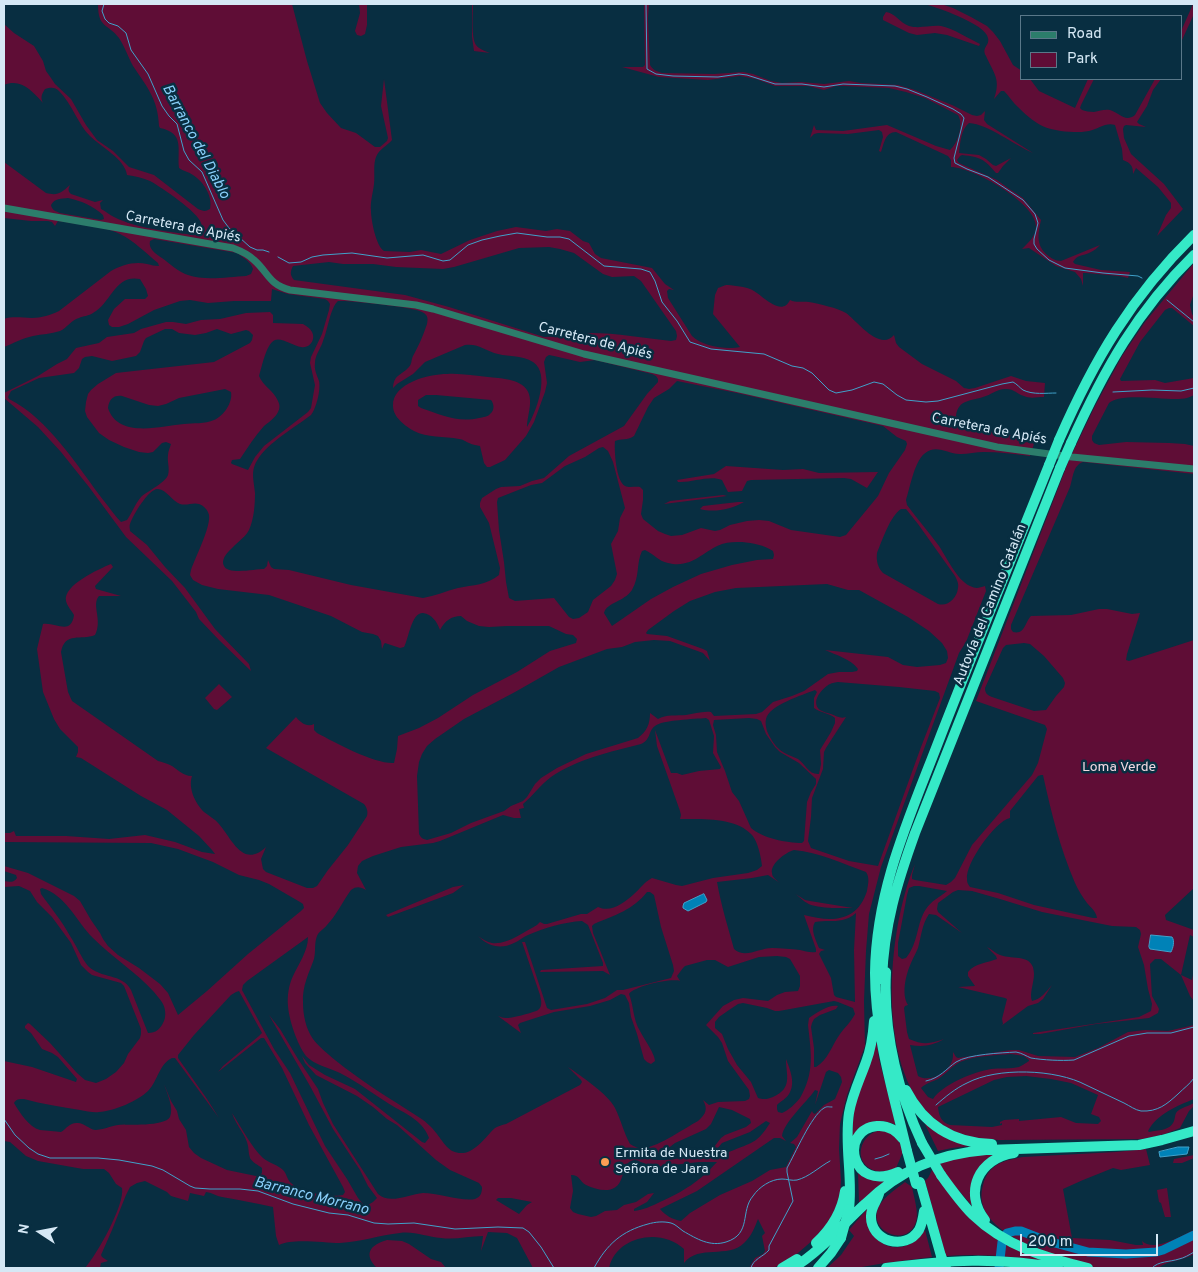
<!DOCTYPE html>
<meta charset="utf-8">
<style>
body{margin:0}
#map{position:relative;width:1198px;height:1272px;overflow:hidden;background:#082e41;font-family:Overpass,sans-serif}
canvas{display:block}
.frame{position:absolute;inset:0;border:5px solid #d5e8f5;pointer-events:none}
.legend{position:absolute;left:1020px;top:15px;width:162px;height:65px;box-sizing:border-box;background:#082e41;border:1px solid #5a7889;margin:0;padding:6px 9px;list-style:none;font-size:15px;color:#d5e8f5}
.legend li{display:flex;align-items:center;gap:10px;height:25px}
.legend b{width:25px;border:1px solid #5a7889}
.north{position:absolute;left:15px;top:1207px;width:50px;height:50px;-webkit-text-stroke:4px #082e41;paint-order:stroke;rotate:281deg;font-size:14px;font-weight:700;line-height:20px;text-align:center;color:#d5e8f5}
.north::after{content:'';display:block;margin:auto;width:18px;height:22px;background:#d5e8f5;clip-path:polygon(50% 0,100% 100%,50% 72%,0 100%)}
.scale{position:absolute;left:1020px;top:1234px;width:138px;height:22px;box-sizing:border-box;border:2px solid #d5e8f5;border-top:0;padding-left:6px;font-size:15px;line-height:18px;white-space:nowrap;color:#d5e8f5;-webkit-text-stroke:4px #082e41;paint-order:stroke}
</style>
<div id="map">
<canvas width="1198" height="1272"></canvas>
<div class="frame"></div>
<ul class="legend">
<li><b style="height:6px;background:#2c7d6b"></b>Road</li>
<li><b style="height:14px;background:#5f0d36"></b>Park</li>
</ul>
<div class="north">N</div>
<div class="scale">200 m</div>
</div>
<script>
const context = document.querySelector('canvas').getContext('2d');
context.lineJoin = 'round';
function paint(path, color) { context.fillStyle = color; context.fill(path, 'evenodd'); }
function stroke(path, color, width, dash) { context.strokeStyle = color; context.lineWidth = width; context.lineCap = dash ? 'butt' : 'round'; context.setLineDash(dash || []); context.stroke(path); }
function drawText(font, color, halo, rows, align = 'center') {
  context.font = font + ' Overpass,sans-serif'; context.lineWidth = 5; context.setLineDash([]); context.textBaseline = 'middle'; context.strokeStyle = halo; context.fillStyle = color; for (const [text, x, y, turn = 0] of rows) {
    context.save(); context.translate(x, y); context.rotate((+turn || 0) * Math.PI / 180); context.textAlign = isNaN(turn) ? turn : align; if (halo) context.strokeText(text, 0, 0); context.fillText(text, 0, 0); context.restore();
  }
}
paint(new Path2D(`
 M98 4H292L307 61 320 103 327 113 341 128 356 133 375 147H380L387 141 388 138 381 106 384 79 392 140C387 146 379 149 376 157 373 165 375 175 374 184 373 193 370 202 371 211 371 220 376 246 384 251L410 252 421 250 441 254 470 240 497 231 516 227 546 231 557 229 570 231 583 241 589 243 595 254 601 258 652 268 665 284 674 290 669 289 667 291 668 298 692 336C702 346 726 350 740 347L713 314 715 295 718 288C719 288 725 285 726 285 730 285 746 287 750 289 760 292 781 319 790 300 796 303 802 301 809 302 819 304 838 308 846 313 857 321 880 352 894 335L896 343 899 347 922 364 956 381 964 388 969 389 975 388 1011 376 1026 381 1045 383 1044 397C1037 397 1030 399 1024 396 1017 394 1013 388 1005 389 997 389 991 395 983 397 972 401 958 399 956 416L959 418 974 421 990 431 999 434 1036 438 1030 456C1014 454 999 452 984 452 976 452 968 454 961 454 948 455 937 443 924 454 914 463 910 488 906 500L907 505C917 519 929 532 939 546 947 558 957 580 970 586 976 589 979 588 985 586L986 591 966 642 959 653 881 867 869 914 866 951 864 1001 865 1046 847 1095 840 1124 839 1149 841 1180 840 1197 831 1219 813 1240 798 1253 781 1265 772 1268H749L755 1258 763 1254 765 1251 762 1236 765 1233 758 1219C755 1227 751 1237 744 1243 728 1259 699 1244 684 1263V1249C661 1227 616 1236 609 1268H533L517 1238 507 1233 488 1232 481 1251 483 1236C469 1236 455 1240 441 1238 427 1237 414 1231 400 1233 380 1235 360 1242 340 1243 323 1243 293 1238 279 1245L276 1236 273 1207C256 1203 239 1200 222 1197 216 1196 213 1193 206 1192L204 1196 190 1193 188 1201 171 1196 167 1192 145 1181 137 1183 130 1187 126 1195 112 1230 101 1255 102 1257 108 1261 101 1263 100 1268H85C97 1254 125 1205 122 1188L116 1184 109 1173 104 1169H83L38 1161 26 1156 10 1142 4 1141V1061L32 1067 76 1082 77 1079 58 1057 52 1053 42 1049 31 1033 25 1028V1026L28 1023 30 1024 50 1043 77 1073 85 1080 96 1083 106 1079 116 1072 124 1063 128 1054 140 1038 141 1034V1029L124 986 121 983 92 975 88 972 81 965 71 943 52 917 37 902 30 891 19 886 4 887V881C9 882 14 883 17 878L16 875 4 871V866L28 873 74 896 80 901 91 920 100 933 103 939 108 946 118 955 139 968 160 984 168 993 178 1015 207 991 248 954 301 911 304 908 303 904 300 902 269 884 259 880 239 875 213 862 178 849 151 843 4 842V833H10L14 831 16 836H66L109 839 145 835 175 842 202 852 215 854 212 850 199 836 167 810 141 796 81 758 76 757 78 752V747L60 729 54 719 43 692 37 649 43 624C56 622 71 636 74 615 72 611 67 606 66 601 63 585 99 569 111 564L113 567 95 586 96 589 121 596H99C91 605 103 620 95 635 81 641 65 631 61 652L68 692 72 701 158 761C162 762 166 763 170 765 178 769 182 776 192 776 188 788 195 803 204 812 209 816 215 819 219 824 232 839 243 869 266 847L261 859 263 869 266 872 307 888H313L317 886 328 870 348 845 367 816C368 811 367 808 364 804L266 748 296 717C300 722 307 728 314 724V730L317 733C336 743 374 764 394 763L397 749 398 736 419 728 438 718 473 695 517 672 550 651 576 643 577 639 573 635 566 634 549 626H507L489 627 479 626 467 621 461 616C451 616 445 621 440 630 437 622 432 614 423 613 411 613 409 638 404 647L400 648 385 643 384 644 382 649 381 641 378 636 373 634 362 632 331 616 269 595 218 589 202 585 193 580 190 575 191 570C195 558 211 527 209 515 208 510 204 506 199 504 193 502 187 506 180 504 172 501 167 490 158 489 149 488 133 515 130 524 129 526 130 529 130 531L147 545 165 567 185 588 215 629 249 664 251 671 219 640 199 619 196 612 172 581 126 537 89 487 61 452 38 427 4 398V393L38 376 57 364 67 359 76 348 99 343 107 337 134 333 141 329 166 322H173L186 324 201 320 220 319 246 313 270 312 273 315V323L303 324C306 326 310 328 312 332 316 339 310 349 301 347 294 346 281 337 275 340 266 344 262 367 259 376 263 386 274 391 278 401 280 405 280 408 278 412 275 418 269 422 264 426 255 436 248 447 240 459L232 460 231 463 232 464 248 470 255 457 264 446 308 412 311 408 315 385 310 363 311 357 322 334 329 310 330 304 328 301 325 299 288 294 272 289 271 301H234L208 303 190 300 180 301 154 310 128 324 119 327H112L109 325 108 320 114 309 125 299H145L148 296 146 289 140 279C115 274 112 302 93 313 89 316 83 316 79 318 71 320 67 328 60 331 51 334 42 334 33 336 23 338 14 343 4 347V319C13 316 22 318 32 318 41 318 51 315 59 311L111 271C122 265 134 261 147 264 152 265 154 266 159 266L158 263C146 253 134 241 120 234 104 226 76 224 58 221L55 226 52 222 48 221H31L4 218V162L46 193C58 196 61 193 70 185 68 189 68 191 71 194L95 202 103 200 100 203 101 209C105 211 110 215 114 217 135 228 170 232 194 235 198 233 203 229 201 223 198 212 161 187 150 181 143 178 135 176 127 175 125 159 101 147 90 136 78 125 73 105 59 91 55 87 51 87 45 89 42 94 40 97 43 103 32 91 21 78 4 85V24L14 33 34 46 43 61 46 71 51 78 55 84 71 99 86 125 97 140 113 151 129 167 154 175 198 209C203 211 205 212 210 209 213 197 204 182 193 175 189 172 183 171 179 168 177 149 185 133 160 128L159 126C158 99 147 87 133 66 128 57 125 47 119 38 108 23 98 29 98 4ZM68 198C82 201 93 206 103 215L104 219 101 220 60 213C55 211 52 210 51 205 55 198 61 199 68 198ZM154 239 237 253C244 258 251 262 253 269L251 274 246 276C229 277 204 281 188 275 179 272 170 264 162 258 156 254 148 249 150 241ZM549 247 560 249 574 253 603 274 612 277 634 276 641 281 676 331 677 336 676 340 671 341C644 338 617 333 590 333 575 333 560 337 544 337L449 307 405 295 294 280C290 275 290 272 293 266L329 262 343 264H373L396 267 443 269 454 267 519 248ZM338 301H345C358 302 417 307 424 313 428 316 428 319 427 324 423 336 419 345 413 356 411 360 412 364 409 367 401 376 394 374 393 388L397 384 413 374 425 362 465 345C478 343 486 351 498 354 510 357 522 355 533 362 551 373 536 413 527 427 527 416 534 401 527 390 520 379 500 378 488 377 475 376 460 373 447 374 429 374 392 383 393 406 393 417 405 426 414 431 427 438 444 436 459 439 463 439 466 442 469 443 473 445 477 445 480 446L484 463 487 467H490L505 460 526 436 534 422 545 392 547 383 544 362 546 357 549 355 554 356 580 362 595 360 652 374 656 376 658 379V382L647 394 624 426 569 456 544 478 532 481 520 486 501 487 496 489 482 498 480 503V507L489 523 500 568 499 575C487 585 473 585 458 588 446 591 435 596 423 598L351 585 289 570 274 569 271 567 268 560 267 566 264 569C256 569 228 575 224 566 218 554 244 541 249 530 254 519 255 505 255 493 254 480 250 471 258 459 268 443 295 427 311 415 316 409 321 390 319 381 317 375 314 370 315 363 315 355 321 348 323 341 328 330 330 308 338 301ZM165 329H172L179 333 195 335 206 333 217 329 231 334 246 330 249 331 253 335 252 340 250 343 214 362 116 373 98 384 91 390 88 394 86 402 85 411 87 417 99 433 109 440 124 447 139 452 148 453 153 452 162 443 166 442 171 444C170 448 168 451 168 455 167 462 170 468 168 475 166 482 148 491 141 497 135 504 132 513 127 520L121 522C115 516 110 508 104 501 78 467 48 418 9 399L8 397 11 391 39 378 74 373 79 368 82 359 85 357 92 356 112 361 136 356 140 352 144 341 146 338ZM677 381 737 393 883 426 897 437 906 441 907 444 905 450 889 473 878 496 846 535 840 537 791 530 769 521 759 520 747 521 730 525 720 530 715 531 701 528 682 535 671 536 665 534 658 531 643 519 641 514 643 500V490L640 487C636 486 629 488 625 486 616 481 614 450 615 441 621 438 627 441 634 436L648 407 654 398 669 389ZM225 389 231 392C233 402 224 416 214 420 205 424 193 423 184 424 161 426 118 439 108 408 109 400 113 395 122 396L149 405 158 406 166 404 179 398ZM426 395H436L491 400C494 404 495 410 490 414 488 417 483 417 479 418 458 423 441 415 421 408L418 406V400ZM603 447 608 451 613 462 625 508 620 518 618 531 611 544 617 574 615 580 611 586 593 600 588 612 579 618 573 619 569 617 554 598 515 601 509 598 506 582 504 562 499 530 497 502 498 498 531 485 542 483 565 466 585 457 599 448ZM901 509H906L918 524 955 576C957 580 959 584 958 588 957 598 948 607 938 604L883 573C878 568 876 561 877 553 882 541 890 516 901 509ZM742 542C753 543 764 545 773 551L774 555 773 559 757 560 732 565 701 574 673 587 651 599 612 626 604 613C607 602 624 602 632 590 640 576 636 564 642 551L645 550C654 554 658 561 668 563 692 569 703 551 722 544 729 542 735 542 742 542ZM827 584 848 590H859L908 617 929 631 942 643 947 651 948 658 946 663 940 665 917 667 903 665 888 657 825 650C836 655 851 659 858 669L857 671 852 672H839L828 674 804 691 792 696 773 702 762 712 756 714 714 716 711 712C702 711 694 714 686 715 677 716 666 714 658 719L650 713C650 724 647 731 638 738L586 754 557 768 541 778 535 784 527 797 523 801 511 806 504 811 471 823 451 833 427 840C423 839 421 838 419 834L417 776 419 762 422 754 427 746 435 739 464 719 515 692 559 667 607 649 622 647 635 642 654 640 670 641 703 653 710 661 707 651 703 649 667 636 647 634 646 633 648 630 674 611 690 601 715 592 736 588ZM838 682 899 687 935 691 939 693 940 698 921 747 878 866 849 861 811 848 808 841 811 817 812 798 823 769 824 752 826 748 846 717C840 719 837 716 831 714 828 713 823 712 820 710 810 702 822 688 830 684 832 683 836 682 838 682ZM815 690 817 692 814 698V708C821 713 829 713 835 718V723L831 732 820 750 821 764 819 774C809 775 805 764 798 759 792 756 785 754 780 750 774 745 770 738 767 731 766 727 765 723 766 719 769 705 803 695 815 690ZM706 718 709 720 714 736 713 753 721 767 720 769 699 771 682 775 677 773H671L655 730 657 746 680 811 681 815 680 819C702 819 736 817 752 835 758 842 761 857 762 866L757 870 748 873 713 878 682 886 676 885 652 878C644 882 640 889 634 894 624 903 611 913 598 907L587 914H581L547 924H544L540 922 537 925C524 932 507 945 492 943 487 942 482 939 478 936 488 946 500 950 514 943 519 941 523 937 528 935 544 928 564 922 582 921L588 925 603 963V966L541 970 540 972 603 971 610 975 593 933 592 926 594 924C615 915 633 910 647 892H650L654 895 661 927 673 965 674 971 671 978 623 990H617L605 998 587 1004 551 1010 547 1008 525 942H522L540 995C541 1000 543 1006 538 1010 535 1012 510 1019 506 1018 503 1018 501 1017 498 1016L521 1033 518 1025 520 1023 554 1012 590 1006 610 1000 621 994 625 995 629 1003 631 1017 637 1034 644 1059 647 1062 651 1064 655 1061C655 1053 641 1035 637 1025 633 1015 633 1004 629 994 635 986 670 978 680 981L677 976 683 968 685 966 707 960H715L728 967 759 957 777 956 786 957 790 959 800 976V986L798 991 785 992 777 995 768 1001 743 998 734 1000 723 1006 706 1025 718 1037 722 1043 728 1061 749 1090 750 1096 749 1099 745 1101 718 1102 709 1105 703 1100C708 1109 706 1114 698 1121 685 1128 659 1146 645 1148 639 1149 635 1147 630 1144 624 1133 621 1120 615 1108 608 1094 581 1076 568 1067L581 1080 582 1082 580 1085 506 1124C502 1125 498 1126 495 1128 486 1136 476 1152 463 1153 449 1154 444 1143 437 1134 432 1127 424 1120 417 1116 389 1098 361 1081 335 1060 328 1054 319 1047 313 1039 306 1029 303 1015 303 1003 302 986 309 973 314 959 316 951 314 944 317 936 319 931 324 929 327 925 336 916 343 901 351 890 357 886 360 887 366 890L357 873 358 866 362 861 373 856 401 847 433 843 440 841 503 815 514 818H521L519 809 524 808 523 804C533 796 540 785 551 777 577 759 610 752 641 744 651 740 648 731 655 726 662 720 695 719 706 718ZM749 718 757 719 761 721 766 734 775 747 780 752 799 763 816 779V784L811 792 807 802 804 841 802 843C787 843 762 838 751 828L739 801 732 792 725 771 717 752 716 735 713 725 714 720ZM794 850C819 852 843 864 866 872 870 878 868 884 867 891 857 923 830 922 804 915L816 949V952C810 953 805 951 800 950 791 949 781 948 772 948 759 948 745 959 734 949 728 927 721 905 717 882L752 878 768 875 780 883C777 880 772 878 772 873 770 864 786 852 794 850ZM42 888C66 895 76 921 93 938 112 957 136 972 154 992 157 996 161 1000 163 1004 166 1010 166 1018 163 1023 160 1029 156 1033 148 1033L131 990C122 973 101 979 88 966 82 959 76 945 70 936 62 921 51 908 41 894L40 889ZM856 913 854 950 855 1002 836 997 834 995 831 978 819 954 821 951 825 950 819 948C816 940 810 930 815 922 830 919 842 925 856 913ZM308 937C308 951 299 963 293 976 289 984 287 996 288 1006 289 1020 297 1044 306 1056 314 1065 330 1068 340 1073 360 1083 377 1097 396 1108 409 1115 424 1123 429 1138L425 1143 422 1142 355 1089 325 1075 309 1065 302 1056 305 1063 316 1075 357 1096 373 1107 387 1119 397 1125 436 1160 450 1170 479 1183 482 1187C482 1192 481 1197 475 1199 463 1202 438 1193 423 1193 409 1194 390 1205 378 1194L333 1124 323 1103 318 1089 298 1059 280 1029 269 1015 310 1086 333 1129 360 1170 368 1186 377 1198 373 1202 368 1205 363 1204 358 1198 347 1179 325 1146 290 1073 274 1049 242 990 243 985 247 981ZM239 991 262 1033 259 1036 223 1066 218 1072 261 1038H264L282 1068 309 1125 343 1187 345 1192 343 1195C331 1198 300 1192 291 1183 287 1180 287 1174 283 1170 278 1165 269 1163 263 1158 252 1148 241 1127 232 1113 236 1125 243 1131 247 1142 249 1147 248 1153 250 1158 252 1162 258 1165 262 1168V1173L260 1175 256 1176 227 1170 201 1158 194 1153 189 1147 186 1130 179 1119 177 1111 171 1101 164 1084C167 1093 174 1108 170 1117 164 1127 128 1124 118 1125 110 1126 103 1130 95 1130 89 1129 84 1123 78 1123 70 1122 67 1128 61 1132 55 1131 47 1131 40 1130 29 1127 20 1113 14 1103 16 1099 19 1099 24 1099 42 1104 62 1107 80 1110 86 1111 94 1113 99 1112 114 1111 138 1101 148 1091 158 1081 159 1064 172 1058H175L219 1118 207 1099 178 1058V1055L194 1035 231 995 236 992ZM834 1001 838 1002 853 1008 855 1014C851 1022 845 1027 840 1034 832 1045 828 1060 816 1067H814V1048L811 1027 812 1023 814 1019 820 1015 836 1009 838 1006C829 1004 816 1013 809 1018L808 1025C811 1053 815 1072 800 1098 795 1104 789 1110 782 1113L778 1112 777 1109V1105C781 1101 786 1099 789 1094 796 1083 790 1070 786 1059 786 1076 793 1088 773 1097 768 1099 764 1100 758 1098L751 1082 737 1065 728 1049 722 1034 715 1028V1022L719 1017 729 1010 738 1004 743 1003 767 1008 775 1011H779ZM829 1070 838 1073 841 1077 842 1082 835 1099 824 1105 815 1114 813 1113 812 1111 797 1137 790 1143 794 1144 796 1147 786 1167 770 1170 752 1181 720 1195 690 1213 681 1221C672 1219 666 1216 660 1209L697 1191 774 1138H780L786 1141 782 1136C784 1122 806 1103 815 1090L818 1091 815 1105 826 1072ZM719 1107 732 1110 750 1119 751 1123 746 1127 725 1135 721 1138 714 1147 707 1151 712 1152 717 1149 722 1143 750 1132 766 1121 770 1123C758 1142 754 1142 734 1150 728 1152 722 1155 715 1156 708 1157 699 1153 692 1154 689 1155 687 1157 685 1157 674 1160 660 1161 650 1159L652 1156 666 1150 675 1143 706 1129 711 1124ZM635 1160 655 1167 699 1162H717C699 1182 684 1191 660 1202 652 1206 643 1210 634 1211V1209L647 1202 654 1193 648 1194 636 1202 624 1205 617 1210 605 1211 596 1216 591 1217 578 1214 573 1212 570 1208 573 1191 571 1175C580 1175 579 1181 586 1185 599 1191 617 1195 622 1177 625 1169 625 1161 635 1160ZM498 1198H511L532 1202 527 1205 519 1214 496 1200Z
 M359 4H367V25L365 34 361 36 357 35 355 31 360 13Z
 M472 4H473C473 13 471 38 476 45 479 49 485 51 490 53L474 51 472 37Z
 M644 4H649L648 18 650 65C653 70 656 71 662 73L714 74 743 72 753 74 771 81 782 83 801 82 824 84 849 81 861 83 898 85 915 90 952 105 972 115 977 116 981 115 985 111 984 120 987 124 1033 153C1014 145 988 124 969 123 961 129 960 144 959 153L979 155 986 159 993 165 996 166 1011 158 1003 166 998 173H996C984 159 981 157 962 155L960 156 957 160 959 163 997 180 1008 188 1023 198 1041 220C1038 234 1036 244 1046 254 1051 258 1055 261 1061 261L1100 245C1097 248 1094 251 1089 253 1082 256 1077 255 1073 262L1075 264 1101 270 1130 272 1128 278 1119 276 1086 273H1083V286L1081 279 1075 272 1056 266 1029 248 1022 249C1028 243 1036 236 1036 227 1037 203 972 167 951 167V160L948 156 896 132C885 132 884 144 881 152L879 151 883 137 882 132 879 130 848 134 818 133 814 134 810 138 814 125 816 130 843 131 887 125 936 146 950 150C958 143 964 125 958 115L925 98 906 92 889 88 844 86H836L824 90 808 86H775L756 79 740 76 708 80 659 77 622 67H643L645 65Z
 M925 4H941L953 8 971 17 987 26 993 32 1000 41 1013 65 1022 71V79H1030L1039 91 1075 108 1088 79H1094L1081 105 1080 108 1082 110C1085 111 1090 112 1094 112 1100 111 1104 109 1110 110 1120 113 1125 123 1135 115L1155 79H1161L1153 90 1147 106 1137 122 1139 124 1146 127 1126 125 1124 126 1123 129 1124 138 1131 154 1164 184 1183 209 1157 236 1166 215 1171 208V203L1158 187 1136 168 1133 174C1133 166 1131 163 1123 160L1122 149 1115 125C1106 122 1098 129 1089 131 1084 132 1079 132 1074 132 1048 131 1037 126 1019 108 1013 103 1009 96 1004 91H1001L994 99C1001 79 994 74 986 56 981 47 990 46 988 38 986 24 938 8 925 4Z
 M1193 4H1194V14L1182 40V29Z
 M886 12C895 13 900 23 909 26 919 29 930 25 941 26 953 28 969 39 980 44L979 46 947 35 935 33 917 35 909 33 883 20V17Z
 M1194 263V293L1190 305 1192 314 1194 317V326L1172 308H1169L1165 310 1140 342 1120 379 1121 381 1155 380 1165 383 1194 378V395C1194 395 1188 398 1187 398 1169 402 1123 391 1109 403L1092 436V440L1094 443 1099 445 1126 442 1169 443 1185 444 1194 446V474L1083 462C1073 465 1073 478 1070 487L1011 625V629L1013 632C1025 635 1025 622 1031 616L1071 615 1099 609H1107L1132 614 1140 613 1127 654 1126 660 1129 661 1194 640V888L1165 915 1166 920 1194 930V937L1190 935 1181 975 1192 980 1194 970V1001L1190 996 1181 975 1161 959H1155L1150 964 1152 996 1157 1005 1159 1009 1158 1013 1149 1018 1096 1024 1040 1034H1033V1033L1139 1017 1151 1011 1152 1004 1148 989 1144 965 1138 947 1141 934 1140 930 1136 927 1112 926 1042 912 1000 899 972 891 958 890 953 892 938 903 937 909 938 912 962 933 936 915 929 914C922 924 921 937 918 948 916 953 913 958 911 963 906 974 901 994 908 1005L905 1006 904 1008 907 1032 909 1039C923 1045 930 1044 944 1039 932 1046 923 1047 910 1045L918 1076C929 1083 948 1073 952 1061 953 1058 953 1056 953 1052L956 1057 958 1058 1011 1050H1019L1038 1056 1075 1057 1098 1048 1128 1032 1145 1030 1168 1031 1194 1025V1099C1177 1106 1157 1114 1148 1131L1149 1132C1158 1130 1170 1131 1174 1121 1175 1118 1175 1115 1176 1113 1179 1108 1189 1106 1194 1103V1106L1189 1111 1180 1128 1165 1134 1143 1139 999 1140C979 1139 958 1136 941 1124 873 1077 887 930 915 864L912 875V879L915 880 946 885 951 882 955 878 972 845 1032 775 1038 763 1047 729 1045 725 976 701 1069 460 1095 406 1122 356 1145 322ZM1024 643 1030 644 1044 656 1063 678 1065 683 1064 687 1056 696 1046 710 1034 711 992 697C987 695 985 693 985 688L1003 648 1006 645ZM1041 775H1043C1051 812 1060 848 1075 883 1078 890 1082 896 1087 903 1091 908 1096 911 1097 918H1093L1034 905 998 893 970 887C968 884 967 883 967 879 965 864 995 821 1010 818V811L1038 776ZM914 886H919L947 891C940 897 931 901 926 909 916 924 919 942 906 958L902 959 898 956V943L907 895 909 888ZM1011 1054 1024 1056 1029 1060V1061C1026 1063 1021 1066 1019 1067 1012 1069 999 1068 991 1069 974 1072 943 1084 933 1099L928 1097 921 1088C926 1083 932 1082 938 1079 946 1074 952 1066 960 1062 974 1056 996 1055 1011 1054ZM1026 1076 1051 1079 1071 1083 1098 1095 1091 1114 1099 1117 1101 1121 1098 1124 1076 1123 1061 1117 1019 1121V1119L1004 1120 1000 1122V1124L1002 1123V1125L992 1127 950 1125C941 1122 939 1116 938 1107L994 1080 1007 1077Z
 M726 466 783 470 803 469 819 473 878 472 867 488 851 479 844 478 751 480 747 481 742 491 728 492 722 480C709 475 692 483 678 482L677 480 714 474Z
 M723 495 727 496 664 504 670 501Z
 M738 502H744C732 509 714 513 700 509L703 506Z
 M219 684 232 697 217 710 214 709 205 698Z
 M464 885 453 893 388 917 386 915 453 887Z
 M794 893 805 900 810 901 853 908C840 908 824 909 811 905 805 903 800 897 794 893Z
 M987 947C991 949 995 953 1000 955 1013 960 1034 953 1034 974 1034 983 1029 994 1032 1001 1041 999 1046 992 1052 985L1043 999 1038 1003 1028 1006 1001 1026 1003 1024 1002 1019 1007 999 1005 998 958 987 975 986 968 976V972C975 963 987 963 997 959L996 956Z
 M875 1042 877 1044 879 1059 896 1125C879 1117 864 1121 853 1136H852L854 1107Z
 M924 1122 971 1146 952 1148 938 1151Z
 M877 1131H883L894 1134 902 1146 903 1152 896 1168C889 1170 883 1173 876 1171 854 1165 857 1138 877 1131Z
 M1146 1149 1150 1165 1121 1170 1113 1168 1083 1180 1063 1189 1072 1238 1110 1240 1136 1245H1143L1142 1241C1154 1253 1182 1235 1194 1230V1254C1183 1261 1168 1260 1158 1268 1145 1268 1131 1268 1117 1268 1110 1268 1104 1269 1098 1268 1078 1265 1058 1258 1040 1250 1014 1239 973 1220 983 1185 988 1164 1005 1160 1023 1157L1116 1152Z
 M997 1153 971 1197 972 1206 951 1181 939 1163 968 1156Z
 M1194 1155V1158L1182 1163H1173L1174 1159Z
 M933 1168 967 1214 1054 1263C1018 1257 983 1253 946 1256L925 1181 928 1178Z
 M858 1172 884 1180 885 1181 859 1203Z
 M905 1182 912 1187C914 1198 919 1212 916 1222 907 1249 866 1231 879 1206 885 1196 896 1189 905 1182Z
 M1167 1188 1171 1217H1165L1161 1203 1159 1202 1157 1190Z
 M867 1209C865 1233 885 1256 910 1244 916 1241 921 1236 925 1230L932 1257 885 1263 856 1268H827L841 1255 854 1236 849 1230Z
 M387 1240 402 1241 409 1244 431 1259 441 1262 446 1268H377C363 1254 370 1245 387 1240Z`), '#5f0d36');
const water = new Path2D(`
 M704 894 707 900 706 902 688 911 683 908V906L684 903 701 895Z
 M1151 935 1172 937C1175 941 1173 948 1171 952L1150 949 1149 947Z
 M1178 1147H1189L1187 1154 1160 1157 1159 1152Z`);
paint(water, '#0082b7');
stroke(water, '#40a1ca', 1);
stroke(new Path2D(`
 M104 4 102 11 105 19 109 23 118 26 126 33 131 50 148 74 162 106 169 116 177 124 184 151 189 160 202 172 223 220 229 228 250 247 257 250H263L269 252
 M646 4 647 69 656 74 673 76 718 77 739 74 747 75 775 84H802L824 87 843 84 895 86 907 89 927 97 953 109 961 114 964 118 954 158 955 163 967 169 988 177 1023 200 1035 214 1038 223 1034 239V244L1037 249 1049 260 1065 268 1103 273 1138 276 1142 278
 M278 257 289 263 301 262 312 257 323 255 352 253 387 258 423 255 443 261 450 260 468 245 482 240 500 236 517 233 547 237H560L569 239 604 266 641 269 650 272 655 281 662 302 677 321 690 342 711 349 764 354 792 366 803 368 812 373 829 390 836 393 852 390 874 382 883 384 897 395 906 400 926 402 938 401 1002 384 1013 382C1017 384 1020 388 1023 390 1033 395 1046 393 1056 393
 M1167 300 1194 322
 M1113 392 1152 390 1181 391 1194 388
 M926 1081C940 1078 946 1069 956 1062 969 1054 1001 1053 1016 1052 1022 1053 1026 1056 1031 1058 1043 1060 1061 1061 1074 1060L1129 1036 1147 1033H1171L1194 1027
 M936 1105C945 1097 956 1088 967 1083 997 1067 1056 1069 1086 1085 1099 1091 1111 1097 1124 1103 1130 1106 1135 1110 1141 1111 1158 1112 1167 1104 1178 1094 1184 1088 1190 1084 1194 1078
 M4 1119 15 1135 29 1148 38 1154 50 1158H98L119 1160 152 1166 163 1170 190 1186 195 1188 210 1189H240L258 1191 293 1204 329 1213 348 1215 374 1223 388 1224 414 1223 455 1229 498 1227 523 1228 529 1232 541 1247 554 1268
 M875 1159 882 1157 889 1154
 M594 1268C607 1244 622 1231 648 1224 655 1222 663 1221 671 1223 675 1224 679 1228 683 1231 697 1239 710 1247 726 1242 752 1234 740 1211 753 1196 759 1187 771 1179 782 1179 787 1179 792 1181 797 1180 809 1177 819 1167 830 1161
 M751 1268C753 1259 763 1257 769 1250V1246L793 1201 787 1172V1168C795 1154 811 1116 824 1108 828 1106 827 1107 832 1107
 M1152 1268C1158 1261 1170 1262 1179 1259 1184 1258 1189 1255 1194 1252`), '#40a1ca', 1);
stroke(new Path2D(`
 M999 1268 1002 1242 1007 1233 1015 1231H1021L1044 1240 1088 1252 1126 1254 1156 1252 1163 1250 1194 1235`), '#0082b7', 9);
stroke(new Path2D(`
 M4 208 233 248C241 251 248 254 254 260 268 272 269 285 290 290L416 305 433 309 584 354 997 447 1072 457 1194 469`), '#2c7d6b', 7);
stroke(new Path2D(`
 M1059 440C1094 360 1131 297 1194 235
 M1071 443C1104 370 1137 311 1194 255
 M886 972C883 1032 897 1089 922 1143
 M882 979C884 925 897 883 915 833L1060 468
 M906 1090C924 1125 953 1143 992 1144
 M907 1151C893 1092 875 1034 875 973 876 887 911 814 941 735 976 645 1013 555 1049 465
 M898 1172C850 1194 839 1129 877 1126 889 1125 897 1131 903 1139
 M941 1175C951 1189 961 1203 973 1215 1005 1246 1046 1258 1088 1268
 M920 1182 941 1256
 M879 1194C877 1201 871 1207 871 1216 870 1241 905 1252 919 1230 922 1224 923 1218 924 1211
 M849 1209C853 1177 844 1145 849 1113 852 1095 860 1079 866 1062 871 1049 873 1035 874 1021
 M985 1220C963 1192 979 1158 1014 1153
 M816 1243C831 1229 842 1212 845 1191
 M782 1268 797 1259
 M793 1268C821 1251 841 1226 865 1204 900 1170 937 1154 986 1150L1139 1145 1162 1140 1194 1131
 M818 1268 831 1253 841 1238
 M886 1268C946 1260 998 1257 1058 1268`), '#35e9c7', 10);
stroke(new Path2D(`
 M1049 465 1059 440
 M1060 468 1071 443
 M922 1143 941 1175
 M907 1151 916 1184
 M841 1238 849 1209
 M941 1256 946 1268`), '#35e9c7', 10);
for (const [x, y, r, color] of [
 [605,1162,5,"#fc9d54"]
]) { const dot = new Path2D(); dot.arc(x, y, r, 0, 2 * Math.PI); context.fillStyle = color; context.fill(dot); stroke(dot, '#082e41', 2); }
drawText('14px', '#d5e8f5', '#082e41', [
 ["Carretera de Apiés",183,228,11],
 ["Carretera de Apiés",595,342,14],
 ["Carretera de Apiés",989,430,11],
 ["Autovía del Camino Catalán",991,605,-68]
]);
drawText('14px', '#f2d8e1', '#082e41', [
 ["Loma Verde",1119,768]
]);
drawText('14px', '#d5e8f5', '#082e41', [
 ["Ermita de Nuestra",615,1154],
 ["Señora de Jara",615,1170]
], 'left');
drawText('italic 15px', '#89cffa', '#082e41', [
 ["Barranco del Diablo",195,142,62],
 ["Barranco Morrano",311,1197,14]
]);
</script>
